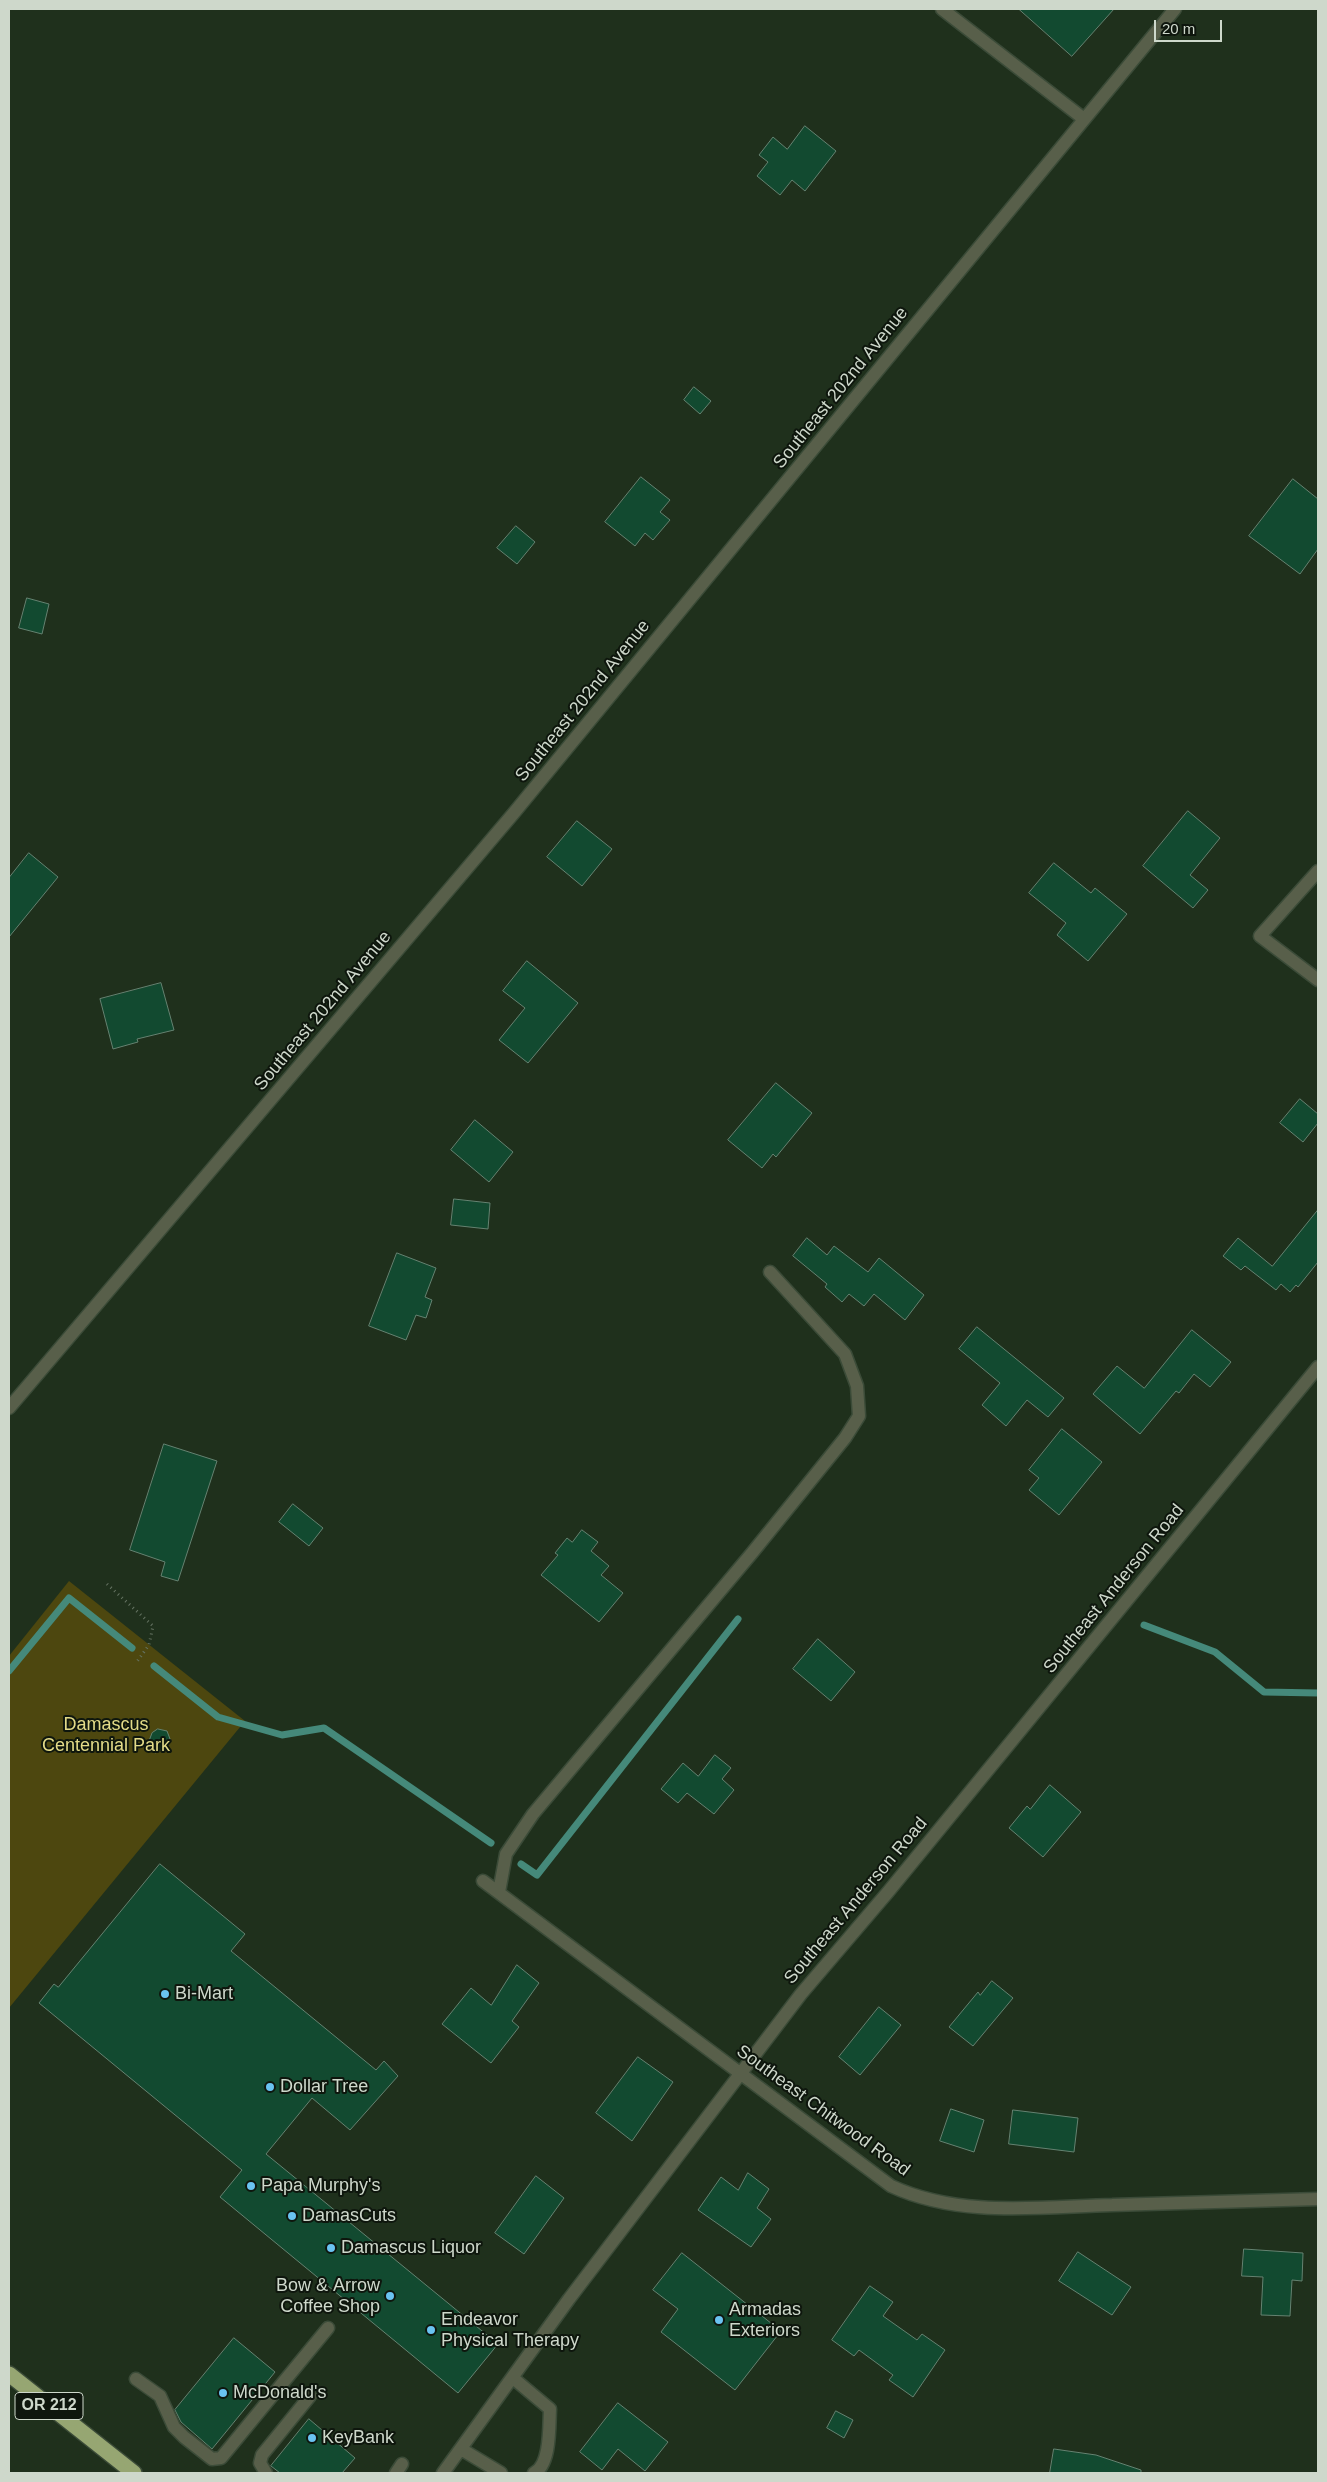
<!DOCTYPE html>
<style>
body{margin:0}
#map{position:relative;width:1327px;height:2482px;overflow:hidden;background:#1f301c;font-family:Arial,sans-serif}
canvas{display:block}
.frame{position:absolute;inset:0;border:10px solid #ced8cb;pointer-events:none}
.scale{position:absolute;left:1154px;top:20px;width:68px;height:22px;box-sizing:border-box;border:2px solid #ced8cb;border-top:0;padding-left:6px;font-size:15px;line-height:18px;white-space:nowrap;color:#ced8cb;-webkit-text-stroke:4px #0e160d;paint-order:stroke}
</style>
<div id="map">
<canvas width="1327" height="2482"></canvas>
<div class="frame"></div>
<div class="scale">20 m</div>
</div>
<script>
const context = document.querySelector('canvas').getContext('2d');
context.lineJoin = 'round';
function paint(path, color) { context.fillStyle = color; context.fill(path, 'evenodd'); }
function stroke(path, color, width, dash) { context.strokeStyle = color; context.lineWidth = width; context.lineCap = dash ? 'butt' : 'round'; context.setLineDash(dash || []); context.stroke(path); }
function drawText(font, color, halo, rows, align = 'center') {
  context.font = font + ' Arial,sans-serif'; context.lineWidth = 4; context.setLineDash([]); context.textBaseline = 'middle'; context.strokeStyle = halo; context.fillStyle = color; for (const [text, x, y, turn = 0] of rows) {
    context.save(); context.translate(x, y); context.rotate((+turn || 0) * Math.PI / 180); context.textAlign = isNaN(turn) ? turn : align; if (halo) context.strokeText(text, 0, 0); context.fillText(text, 0, 0); context.restore();
  }
}
paint(new Path2D(`
 M69 1581 245 1721 9 2008V1656Z`), '#4d470f');
stroke(new Path2D(`
 M1144 1625 1215 1652 1264 1692 1318 1693
 M154 1666 218 1717 282 1735 324 1728 491 1843
 M9 1671 69 1598 132 1648
 M521 1864 537 1875 738 1619`), '#45897a', 7);
const building = new Path2D(`
 M1019 9H1114L1072 56Z
 M805 126 836 151 805 191 792 180 780 195 757 176 768 162 759 155 773 137 787 149Z
 M694 387 711 401 700 414 684 400Z
 M641 477 670 500 660 512 670 520 653 540 645 533 635 546 605 522Z
 M1293 479 1318 499V549L1300 574 1249 536Z
 M516 526 535 542 517 564 497 548Z
 M27 598 49 604 42 634 19 628Z
 M1188 811 1220 838 1190 875 1208 890 1193 908 1143 866Z
 M577 821 612 849 582 886 547 857Z
 M29 853 58 877 9 937V878Z
 M1054 863 1091 893 1095 888 1127 914 1088 961 1057 935 1066 923 1029 893Z
 M527 961 578 1003 528 1063 499 1040 525 1008 503 991Z
 M161 983 174 1030 137 1039 138 1042 113 1049 100 999Z
 M776 1083 812 1113 776 1157 773 1154 762 1168 728 1140Z
 M1300 1099 1318 1114V1123L1303 1142 1280 1123Z
 M475 1120 513 1152 489 1182 451 1150Z
 M454 1199 490 1203 488 1229 451 1225Z
 M1318 1210V1262L1298 1287 1296 1285 1290 1292 1281 1284 1276 1290 1245 1266 1241 1270 1223 1256 1238 1238 1272 1266Z
 M807 1238 827 1255 834 1246 868 1272 879 1258 924 1295 905 1320 874 1294 864 1306 849 1294 842 1302 825 1287 827 1284 793 1256Z
 M397 1253 436 1268 425 1297 432 1300 426 1318 416 1315 406 1340 369 1326Z
 M977 1327 1064 1398 1048 1417 1027 1400 1006 1426 982 1405 1000 1383 959 1349Z
 M1192 1330 1231 1362 1210 1387 1194 1374 1179 1393 1176 1391 1140 1434 1093 1394 1117 1366 1144 1388Z
 M1062 1429 1102 1462 1059 1515 1029 1490 1039 1478 1029 1470Z
 M164 1444 217 1461 178 1581 161 1576 165 1562 130 1550Z
 M293 1504 323 1528 309 1546 279 1522Z
 M582 1530 598 1542 591 1551 609 1566 601 1575 623 1593 599 1622 541 1575 558 1555 555 1553 567 1538 572 1542Z
 M818 1639 855 1672 831 1701 793 1669Z
 M158 1729 167 1731 170 1739 167 1747 155 1753 149 1741 152 1733Z
 M715 1755 731 1768 722 1779 734 1790 714 1814 687 1793 678 1803 661 1789 683 1763 698 1776Z
 M1050 1785 1081 1812 1043 1857 1009 1828 1027 1806 1030 1809Z
 M160 1864 245 1934 231 1951 376 2070 384 2061 398 2076 350 2130 312 2098 266 2154 498 2344 458 2393 220 2197 242 2170 39 2003 54 1984 58 1987Z
 M517 1965 539 1983 512 2021 519 2027 491 2063 442 2024 471 1988 491 2005Z
 M992 1981 1013 1998 973 2046 949 2027 978 1992 980 1995Z
 M879 2007 901 2025 860 2075 839 2057Z
 M638 2057 673 2082 632 2141 596 2113Z
 M951 2109 984 2120 974 2152 940 2141Z
 M1013 2110 1078 2118 1074 2152 1009 2144Z
 M748 2173 769 2189 757 2208 771 2219 751 2247 698 2210 721 2177 738 2190Z
 M536 2176 564 2198 524 2254 495 2233Z
 M1244 2249 1303 2253 1302 2281 1292 2280 1290 2316 1261 2315 1263 2277 1242 2276Z
 M1078 2252 1131 2287 1112 2315 1059 2281Z
 M682 2253 781 2331 735 2390 661 2332 678 2309 653 2290Z
 M870 2286 893 2302 883 2316 917 2340 922 2334 945 2350 913 2397 889 2380 893 2375 859 2350 854 2356 832 2340Z
 M234 2338 275 2372 212 2449 181 2422 175 2410Z
 M618 2403 668 2442 645 2471 618 2449 602 2470 580 2452Z
 M836 2411 853 2420 844 2438 827 2428Z
 M309 2419 355 2458 342 2473H280L271 2466Z
 M1054 2449 1096 2455 1141 2470V2473H1050Z`);
paint(building, '#124a30');
stroke(building, '#658271', 1);
const minor = new Path2D(`
 M942 9 1084 119
 M1318 871 1260 936 1318 980
 M9 1408 513 814 1175 9
 M483 1881 891 2186C960 2218 1039 2207 1112 2205 1181 2203 1250 2201 1318 2199
 M499 1892 506 1854 533 1814 752 1553 845 1438 859 1416 857 1386 845 1354 770 1272
 M513 2378 550 2409C549 2426 551 2465 534 2473
 M136 2379 160 2396 174 2427 184 2437 212 2459 221 2458 328 2328
 M461 2449 501 2473
 M266 2473 260 2463 262 2455 310 2396
 M396 2473 402 2464
 M443 2473 569 2299 801 1994 888 1892 1318 1367`);
const highway = new Path2D(`
 M9 2374 134 2473`);
stroke(minor, '#3b4b38', 15);
stroke(highway, '#3b4b38', 18);
stroke(new Path2D(`
 M107 1584 153 1626 149 1645 136 1663`), '#657362', 3, [1, 4]);
stroke(minor, '#585f4a', 12);
stroke(highway, '#96a672', 15);
for (const [x, y, r, color] of [
 [165,1994,5,"#6ac3f1"],
 [270,2087,5,"#6ac3f1"],
 [251,2186,5,"#6ac3f1"],
 [292,2216,5,"#6ac3f1"],
 [331,2248,5,"#6ac3f1"],
 [390,2296,5,"#6ac3f1"],
 [719,2320,5,"#6ac3f1"],
 [431,2330,5,"#6ac3f1"],
 [223,2393,5,"#6ac3f1"],
 [312,2438,5,"#6ac3f1"]
]) { const dot = new Path2D(); dot.arc(x, y, r, 0, 2 * Math.PI); context.fillStyle = color; context.fill(dot); stroke(dot, '#0e160d', 2); }
for (const [x, y, w] of [
 [49,2406,68]
]) { const box = new Path2D(); box.roundRect(x - w / 2, y - 13.5, w, 27, 4); context.fillStyle = '#0e160d'; context.fill(box); stroke(box, '#ced8cb', 1); }
drawText('bold 16px', '#ced8cb', null, [
 ["OR 212",49,2406]
]);
drawText('18px', '#ced8cb', '#0e160d', [
 ["Southeast 202nd Avenue",841,388,-51],
 ["Southeast 202nd Avenue",583,701,-51],
 ["Southeast 202nd Avenue",323,1011,-50],
 ["Southeast Anderson Road",1114,1589,-51],
 ["Southeast Anderson Road",856,1901,-50],
 ["Southeast Chitwood Road",823,2111,36]
]);
drawText('18px', '#e3db88', '#0e160d', [
 ["Damascus",106,1725],
 ["Centennial Park",106,1746]
]);
drawText('18px', '#ced8cb', '#0e160d', [
 ["Bi-Mart",175,1994],
 ["Dollar Tree",280,2087],
 ["Papa Murphy's",261,2186],
 ["DamasCuts",302,2216],
 ["Damascus Liquor",341,2248],
 ["Bow & Arrow",380,2286,"right"],
 ["Coffee Shop",380,2307,"right"],
 ["Armadas",729,2310],
 ["Exteriors",729,2331],
 ["Endeavor",441,2320],
 ["Physical Therapy",441,2341],
 ["McDonald's",233,2393],
 ["KeyBank",322,2438]
], 'left');
</script>
